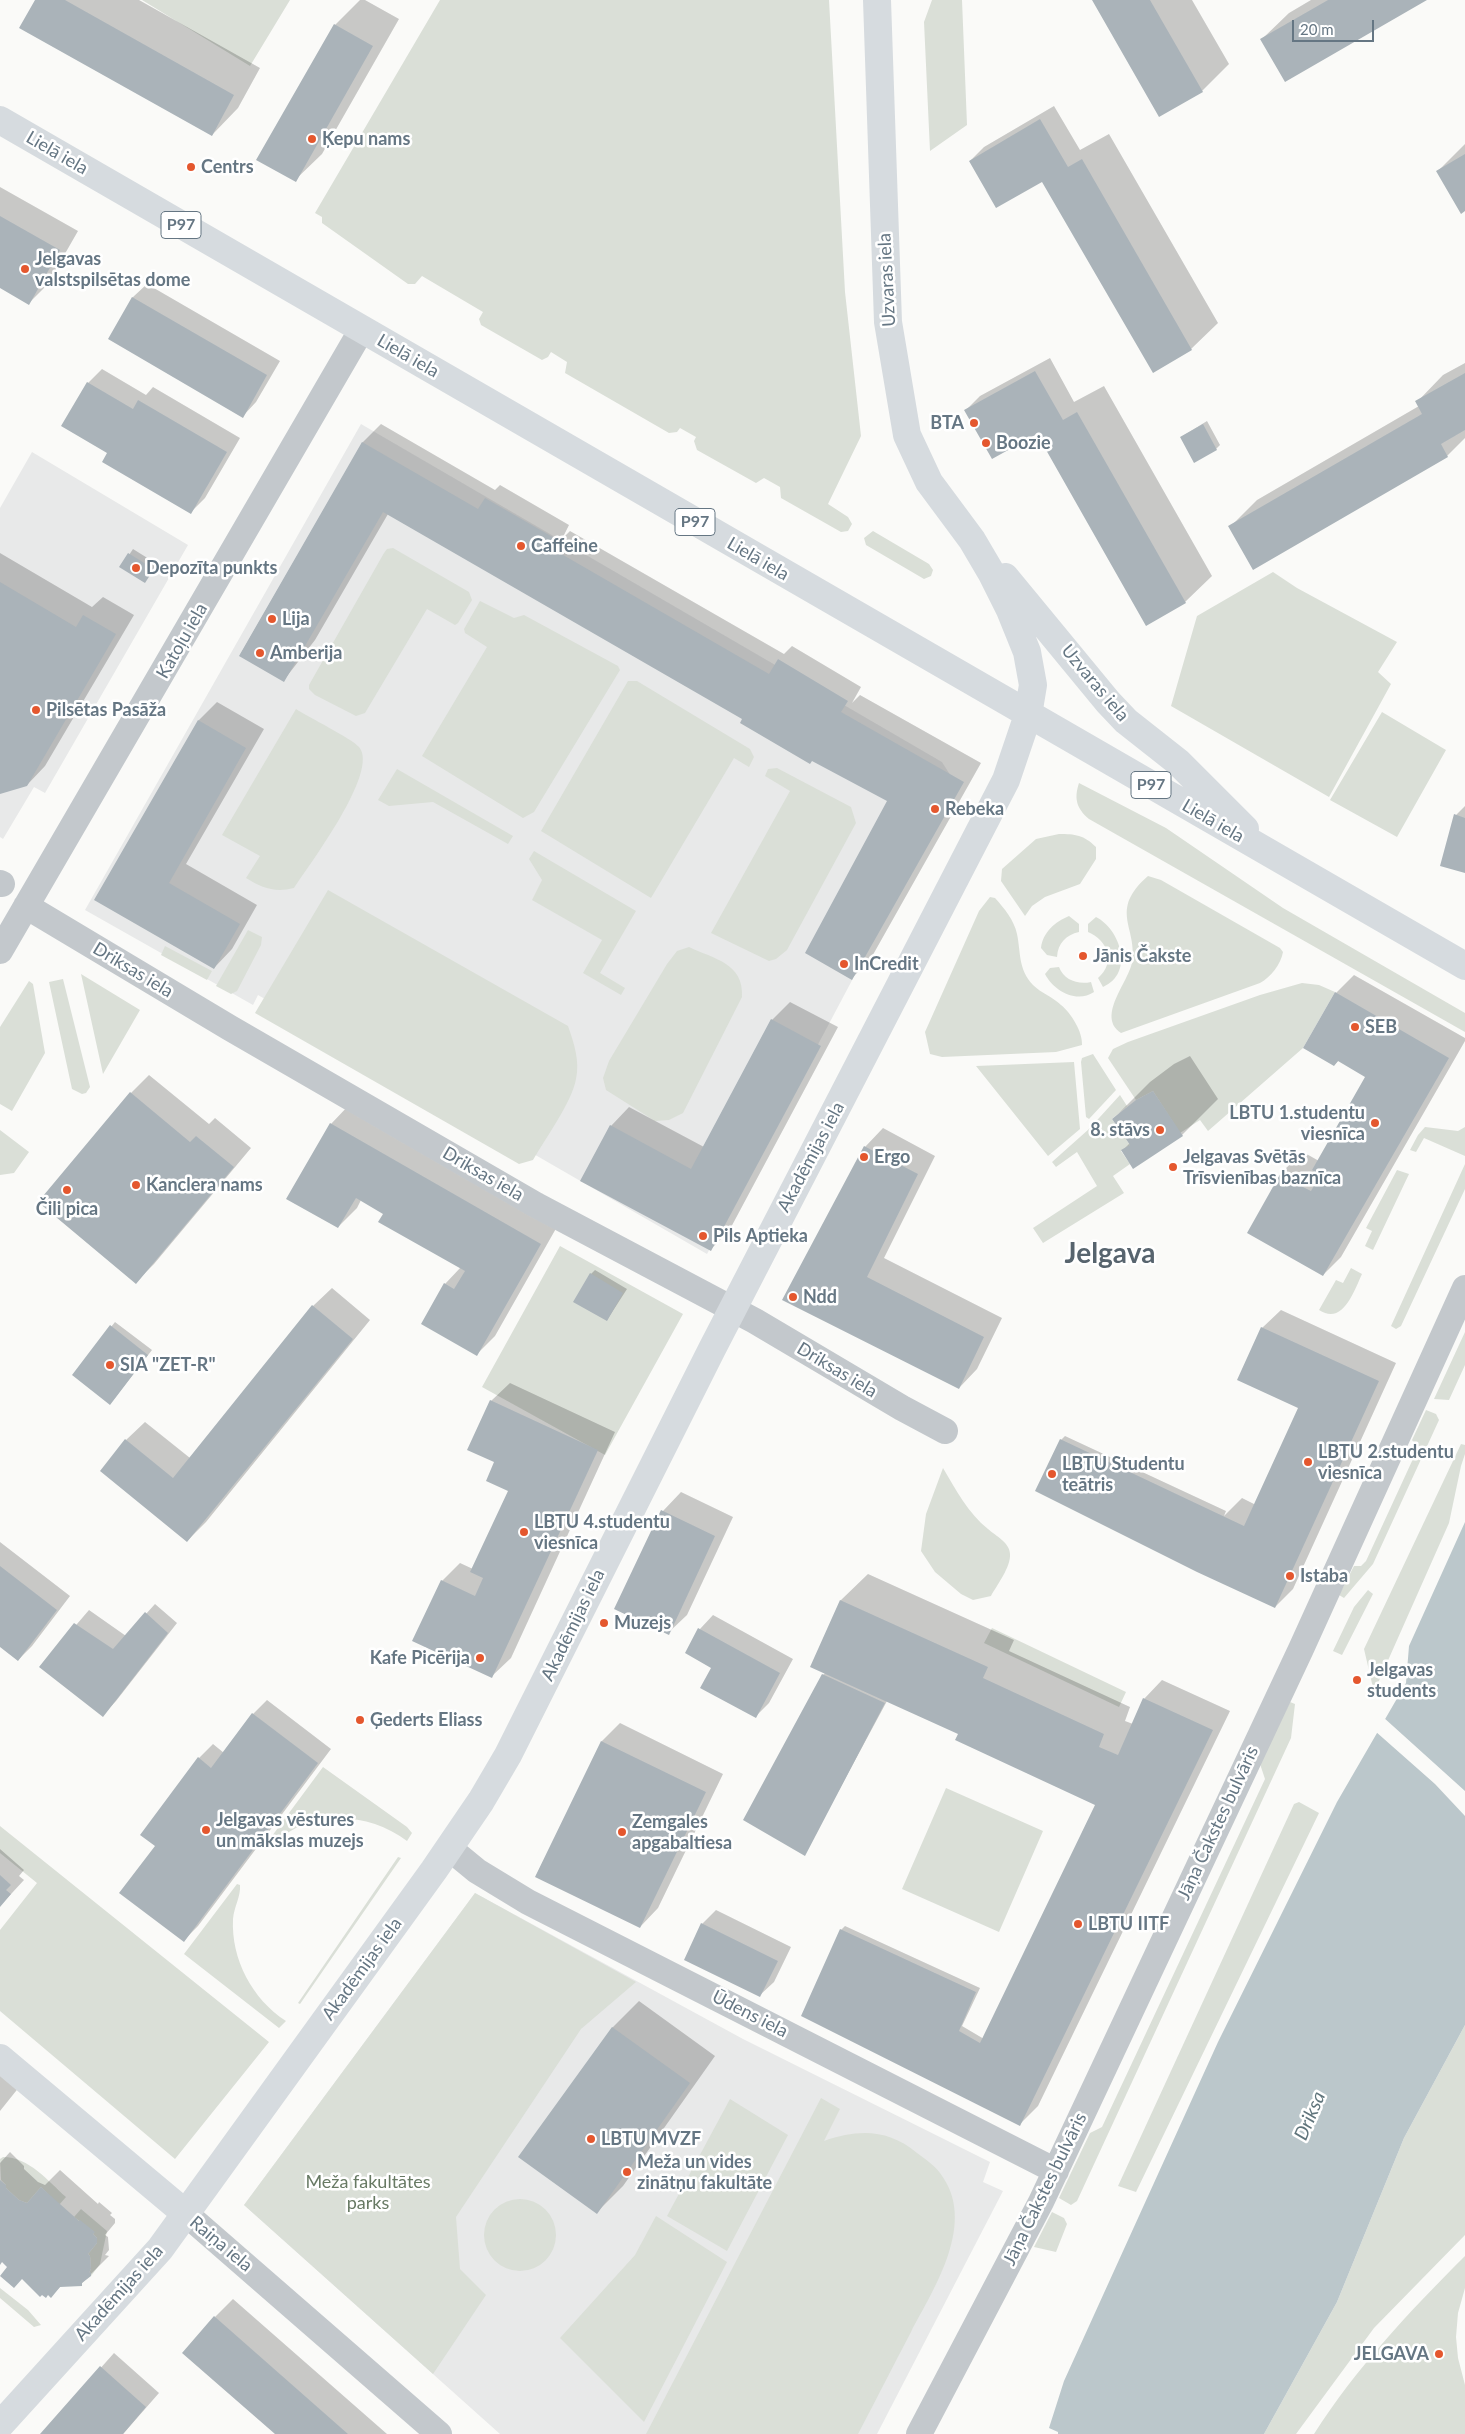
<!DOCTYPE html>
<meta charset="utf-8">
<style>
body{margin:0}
#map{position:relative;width:1465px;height:2434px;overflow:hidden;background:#fafaf8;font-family:Lato,sans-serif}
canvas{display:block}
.scale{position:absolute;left:1292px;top:20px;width:82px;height:22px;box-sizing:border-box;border:2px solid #657683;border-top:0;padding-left:6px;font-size:15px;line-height:18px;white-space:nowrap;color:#657683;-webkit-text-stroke:4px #fff;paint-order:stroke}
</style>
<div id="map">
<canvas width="1465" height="2434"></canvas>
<div class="scale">20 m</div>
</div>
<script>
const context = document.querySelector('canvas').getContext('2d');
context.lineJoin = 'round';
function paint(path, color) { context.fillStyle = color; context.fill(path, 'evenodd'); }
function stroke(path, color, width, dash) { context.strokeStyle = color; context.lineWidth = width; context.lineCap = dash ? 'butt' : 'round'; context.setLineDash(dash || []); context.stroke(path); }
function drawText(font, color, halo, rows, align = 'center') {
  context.font = font + ' Lato,sans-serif'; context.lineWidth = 5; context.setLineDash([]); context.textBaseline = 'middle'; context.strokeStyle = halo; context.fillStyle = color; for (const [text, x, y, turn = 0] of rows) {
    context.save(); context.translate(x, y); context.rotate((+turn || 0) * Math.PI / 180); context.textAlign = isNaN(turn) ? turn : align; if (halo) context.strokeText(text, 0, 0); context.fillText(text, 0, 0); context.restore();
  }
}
paint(new Path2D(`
 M361 424 942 762 956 784 707 1254 258 995 253 1005 85 910Z
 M32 452 188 545 45 793 34 787 3 839 0 837V508Z
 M475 1893 743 2039 990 2162 983 2182 1003 2191 877 2434H500L244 2205Z`), '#e8e9e9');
paint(new Path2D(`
 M142 0H290L250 66Z
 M440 0H829L845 292 861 436 828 504 848 517 852 524 848 531 841 532 781 498 780 487 764 478 756 483 697 450 694 441 696 437 680 428 677 432 669 433 565 373 567 362 551 352 548 357 542 360 481 325 479 319 483 312 422 276 415 284H408L322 223V217L315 213Z
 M932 0H962L967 125 930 151 924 22Z
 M873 531 929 564 933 570 931 576 924 579 866 545 864 538Z
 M393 548 469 592 472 600 458 623 455 625 427 609 365 713 356 716 315 695 309 689V685L384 553 387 549Z
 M1273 572 1297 588 1397 642 1378 672 1391 684 1329 797 1171 706 1197 616Z
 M480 601 514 618 524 615 618 666 620 670 534 812 523 818 422 756 487 647 465 633 464 629Z
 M628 681H637L750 749 754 757 749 767 734 758 651 898 541 831Z
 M296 709C308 717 351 738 359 747 380 771 309 865 294 888 275 893 262 888 246 878L260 856 222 835Z
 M1382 712 1446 750 1397 837 1330 800Z
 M777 768 851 807 856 823 787 950 776 959 769 961 711 933 790 791 765 776 768 769Z
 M397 769 513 836 508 844 433 802 389 806 378 800Z
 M1079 783 1166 828 1283 908 1465 1013V1032L1089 819C1076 808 1074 798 1079 783Z
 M1059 834C1075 834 1084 835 1096 847V859L1080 884 1045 897 1032 906 1025 916 1001 881 1002 869 1036 839Z
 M534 851 636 911 600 973 625 988 621 995 583 973 602 940 532 900 542 880 529 859Z
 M1148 876 1161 880 1280 948 1283 952C1281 964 1271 977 1260 983L1121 1033C1096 1016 1129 982 1132 962 1138 927 1108 911 1148 876Z
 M328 890 568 1026C574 1043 580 1061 576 1079 572 1102 545 1139 533 1160L519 1164 255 1013Z
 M990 897 995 898C1004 908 1014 920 1017 934 1021 953 1018 969 1033 985 1041 993 1053 997 1061 1005 1071 1013 1083 1032 1082 1045L1056 1052 942 1057 930 1054 925 1032 979 911Z
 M1069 916 1079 924V932C1066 935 1058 943 1057 957L1047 955 1041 948C1043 932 1055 922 1069 916Z
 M1096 917C1120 929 1135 973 1103 987L1098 978C1116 963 1108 940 1088 932V924Z
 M248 930 262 937 261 945 237 991 231 994 216 986Z
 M165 946 212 971 207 980 161 955Z
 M689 947C714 959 744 963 742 997L683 1113 669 1120 655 1121 606 1090 603 1078 609 1061 667 964 677 951Z
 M1059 967C1064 980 1078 985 1091 982L1094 992C1076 1004 1053 990 1045 974L1050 968Z
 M81 974 140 1010 103 1074Z
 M63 979 90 1087 86 1093 82 1094 72 1089 49 982Z
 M29 981 33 984 45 1053 12 1111 0 1104V1027Z
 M1302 983 1319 985 1335 992 1303 1048 1208 1131 1200 1120 1180 1133 1153 1091 1136 1100 1108 1058 1113 1049 1128 1042 1260 995Z
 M1093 1054 1116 1090 1089 1119 1086 1117 1081 1062 1082 1058Z
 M1074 1062 1080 1129 1048 1156 976 1066Z
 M1120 1095 1127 1106 1112 1119 1130 1145 1121 1151 1130 1164 1113 1176 1124 1193 1043 1243 1033 1228 1097 1186 1077 1152 1056 1167 1052 1162 1089 1129Z
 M1425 1127 1458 1131 1465 1127V1156L1424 1138 1416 1152 1410 1150 1418 1135Z
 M0 1130 29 1152 14 1173 0 1175Z
 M1465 1164V1189L1401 1326 1396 1329 1391 1326Z
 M1397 1170 1409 1174 1373 1250 1365 1246 1372 1231 1366 1228Z
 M560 1246 683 1314 605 1455 482 1387Z
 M1351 1268 1362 1274C1354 1291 1343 1326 1319 1310L1336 1280 1343 1283Z
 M1465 1332V1365L1449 1400 1434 1399Z
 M1426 1410 1436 1414 1439 1420 1373 1564 1344 1598 1339 1595 1354 1566H1361L1366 1561 1418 1448 1412 1440Z
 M1461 1444 1465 1445V1454L1461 1466 1449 1523 1374 1692 1364 1649Z
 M943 1468C956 1490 968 1513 988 1529 996 1536 1010 1543 1010 1554 1011 1567 997 1585 991 1596L973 1600 961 1594 935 1572 921 1551 926 1514Z
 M1368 1590 1373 1594 1342 1655 1333 1651 1354 1607Z
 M992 1628 1126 1692 1119 1707 984 1643Z
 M1290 1702 1295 1704 1291 1738 1077 2201 1071 2205 1059 2198 1090 2133 1102 2127 1265 1779 1260 1764Z
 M323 1767 407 1827 412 1833 407 1841C375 1817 332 1811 296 1828 288 1832 281 1838 273 1842L271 1841 272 1836Z
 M946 1788 1043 1831 999 1932 902 1889Z
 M1299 1802 1319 1813 1136 2192 1118 2186 1294 1804Z
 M0 1826 269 2042 175 2159 0 2011V1930L37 1883 0 1853Z
 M398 1857 401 1858 300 2004 298 2003Z
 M237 1884 240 1885C241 1896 234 1907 233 1919 231 1959 252 1999 286 2021L279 2028 184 1954Z
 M475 1893 636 1982 581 2029 456 2217 460 2269 486 2295 433 2374 244 2205Z
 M1465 2025V2235L1374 2328 1296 2434H1264L1337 2302 1404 2138Z
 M821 2098 840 2109 824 2141C859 2129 888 2129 917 2153 925 2159 934 2165 940 2173 978 2222 934 2288 911 2332 893 2366 876 2400 858 2434H646Z
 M730 2099 788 2135 727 2251 667 2216Z
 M3 2157C29 2157 48 2181 66 2197L59 2205 41 2187 27 2203 19 2200 6 2188V2185L1 2180 0 2159Z
 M484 2235a36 36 0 1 1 72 0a36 36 0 1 1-72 0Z
 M81 2209 107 2231 100 2264 91 2276 89 2273 91 2269 90 2256 88 2254 97 2243V2238L93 2234 94 2232 74 2217Z
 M1052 2212 1064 2218 1067 2224 1056 2252 1034 2247Z
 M656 2216 727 2262 644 2422 560 2338 635 2255Z
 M1465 2256V2288L1458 2313 1456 2337 1458 2358 1465 2385V2434H1314C1356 2368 1410 2311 1465 2256Z
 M0 2288 28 2310 41 2325 34 2327 0 2298Z`), '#dadfd7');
paint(new Path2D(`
 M1465 1522V2025L1404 2138 1337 2302 1264 2434H1058V2432L1049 2428 1064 2381 1218 2042 1337 1802 1406 1683 1409 1646Z`), '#bbc7cb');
paint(new Path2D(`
 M1383 1717 1465 1791V1816L1435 1784 1375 1731Z`), '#fafaf8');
paint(new Path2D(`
 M36 0H139L260 68 238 108 212 135Z
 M360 0H365L399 19 322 154 295 180 335 25Z
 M1093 0H1192L1229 64 1202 91Z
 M1311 0H1424L1262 39 1289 13Z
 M1054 106 1080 150 1109 134 1218 323 1191 349 1043 180 970 161 984 147Z
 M1465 144V210L1438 171Z
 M0 187 78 231 47 285 29 303 0 286Z
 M147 284 280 361 256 402 243 416 110 339 133 297Z
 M1050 358 1074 402 1104 386 1212 576 1185 602 1038 434 966 410 980 396Z
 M1465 363V438L1447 456 1230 527 1257 500 1419 406 1417 402 1443 375Z
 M102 369 146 395 153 387 240 438 205 498 191 512 109 453 88 383Z
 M1207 421 1220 445 1216 449 1181 437Z
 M381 424 495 490 500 485 569 525 562 539 570 531 784 654 792 646 861 687 852 703 860 695 981 763 870 960 852 978 889 801 388 514 315 640 284 680 240 655 363 442Z
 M133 549 157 564 144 582 121 567Z
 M0 553 92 607 103 597 134 615 45 766 27 785 0 793Z
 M217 702 264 729 186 864 257 905 232 949 214 968 96 900 199 720Z
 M1465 806V872L1456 815Z
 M1354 975 1465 1038V1041L1341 1257 1323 1275 1284 1170 1303 1152 1319 1161 1367 1077 1339 1060 1334 1065 1336 993Z
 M790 1002 838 1027 729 1231 711 1249 611 1126 629 1107 704 1147 772 1020Z
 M1190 1056 1218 1099 1182 1135 1122 1151 1130 1143 1113 1119 1150 1082 1174 1064Z
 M149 1075 209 1124 215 1118 251 1148 154 1264 136 1282 131 1093Z
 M349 1105 558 1225 495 1336 477 1354 445 1284 461 1267 384 1213 361 1200 357 1208 338 1227 331 1124Z
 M883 1128 935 1156 884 1258 1002 1318 977 1369 959 1388 784 1300 865 1147Z
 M595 1270 627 1289 607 1320 591 1274Z
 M332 1288 370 1320 206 1522 187 1541 126 1440 145 1422 190 1458 313 1306Z
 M1281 1310 1396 1363 1293 1589 1275 1607 1061 1440 1065 1436 1226 1511 1224 1516 1242 1498 1256 1505 1300 1407 1262 1328Z
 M115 1322 152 1350 114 1399 73 1375Z
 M510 1383 615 1432 511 1658 492 1676 442 1581 460 1563 473 1569 509 1490 496 1462 491 1401Z
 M681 1492 733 1517 687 1615 668 1633 616 1609 663 1511Z
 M0 1542 70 1596 32 1646 18 1660 0 1646Z
 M868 1574 1014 1640 1009 1651 1130 1707 1125 1721 1133 1724 1144 1699 1162 1680 1230 1711 1038 2106 1020 2124 841 1930 845 1926 980 1988 962 2026 984 2039 1096 1804 960 1734 887 1701 804 1855 823 1675 825 1673 812 1666 841 1600Z
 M155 1604 177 1623 116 1701 103 1715 41 1666 89 1610 126 1636Z
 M713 1615 793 1659 769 1703 755 1717 712 1667 700 1629Z
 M267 1700 331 1749 198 1926 184 1940 156 1846 199 1758 213 1744 224 1753 253 1714Z
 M620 1723 723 1774 658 1908 640 1927 536 1876 602 1741Z
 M0 1849 24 1870 19 1876 24 1880 0 1906Z
 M716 1910 791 1947 774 1982 760 1995 702 1924Z
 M639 2001 715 2056 623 2186 597 2212 612 2028Z
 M0 2070 20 2086 0 2111Z
 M10 2152 24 2166V2169L38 2182 45 2185 60 2170 98 2204 99 2202 112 2213 110 2215 115 2219V2223L105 2235 108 2237 109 2250 105 2255 109 2256 81 2284 61 2286 51 2296 48 2294 42 2293 0 2260V2163Z
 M233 2299 387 2434H277L215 2317Z
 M114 2353 159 2393 123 2434H42Z`), '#0003');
paint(new Path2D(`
 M35 0H65L234 95 212 136 19 28Z
 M1092 0H1150L1203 92 1159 117Z
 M1328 0H1427L1285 82 1260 39Z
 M334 24 373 46 296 182 256 160Z
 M1040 119 1068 167 1082 159 1192 350 1153 373 1042 182 996 208 969 161Z
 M1465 154V211L1461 214 1436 171Z
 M0 216 60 250 29 305 0 288Z
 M132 297 267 375 243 418 108 339Z
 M1035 371 1063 420 1077 412 1186 603 1146 626 1037 434 992 459 964 410Z
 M1465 373V430L1441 444 1448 457 1253 570 1228 526 1422 414 1415 401Z
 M87 382 133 409 138 400 227 452 191 514 102 462 107 453 61 426Z
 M1203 424 1217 450 1194 463 1180 437Z
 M362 442 478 509 485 498 556 539 551 548 769 674 778 659 848 701 841 712 964 782 852 980 805 953 887 801 812 761 810 764 740 723 742 719 383 512 284 682 239 656Z
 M128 553 154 569 145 583 119 567Z
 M0 582 76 627 83 615 116 634 27 786 0 794Z
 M198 720 246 748 169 883 240 924 214 969 94 900Z
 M1454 814 1465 818V873L1440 866Z
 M1335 992 1449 1058 1323 1276 1247 1233 1283 1169 1299 1179 1297 1184 1311 1191 1320 1175 1312 1170 1365 1077 1338 1061 1334 1066 1303 1048Z
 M771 1019 821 1046 711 1251 580 1181 610 1125 691 1169Z
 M1153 1091 1183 1136 1133 1169 1121 1150 1130 1145 1112 1119 1136 1100Z
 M130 1092 190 1142 196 1136 234 1167 136 1284 38 1202Z
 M330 1123 541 1244 477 1356 421 1324 444 1283 454 1289 465 1271 378 1222 383 1214 356 1198 338 1228 286 1199Z
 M864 1146 918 1174 867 1277 984 1337 959 1389 782 1300Z
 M590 1273 623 1293 607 1321 573 1302Z
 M312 1305 353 1339 187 1542 100 1471 125 1439 173 1478Z
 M110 1325 148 1355 110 1405 72 1375Z
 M1261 1327 1379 1381 1275 1608 1197 1572 1035 1491 1060 1439 1244 1526 1298 1408 1237 1380Z
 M490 1400 598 1450 492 1678 412 1641 441 1580 475 1596 483 1578 470 1572 508 1491 486 1481 494 1462 467 1450Z
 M661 1510 715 1536 669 1635 614 1609Z
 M0 1566 57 1610 18 1661 0 1647Z
 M840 1600 988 1667 983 1678 1104 1734 1099 1747 1118 1755 1143 1698 1213 1730 1020 2126 801 2016 840 1929 976 1992 959 2031 980 2043 1095 1805 955 1740 958 1734 810 1667Z
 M145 1612 168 1633 103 1717 39 1667 74 1623 113 1649Z
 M698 1628 780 1673 756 1718 700 1688 711 1668 685 1653Z
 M822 1674 885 1703 805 1856 743 1820Z
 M252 1713 318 1763 184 1942 119 1893 155 1846 140 1835 198 1757 211 1768Z
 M601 1741 706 1792 640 1928 535 1877Z
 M0 1875 11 1885 6 1890 11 1894 0 1907Z
 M701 1923 778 1961 760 1997 684 1960Z
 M612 2027 690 2083 597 2214 518 2157Z
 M0 2180 6 2185V2188L19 2200 27 2203 41 2187 79 2221 80 2220 95 2232 93 2234 97 2238V2243L88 2254 90 2256 91 2269 89 2273 91 2272V2276L82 2283V2286L60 2287 51 2298 48 2295 46 2298 42 2295 40 2297 22 2279 14 2288 0 2276 7 2267 2 2262 0 2265Z
 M214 2316 348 2434H275L182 2353Z
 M100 2366 146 2407 123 2434H40Z`), '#aab3b9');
stroke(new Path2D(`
 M0 883 2 884
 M26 906 230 1028 536 1205 755 1321 902 1408 945 1431
 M0 951 362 329
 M449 1848 477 1871 528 1902 1056 2171
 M185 2213 439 2434
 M919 2434 1041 2202 1301 1649 1465 1288`), '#c3c8cc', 26);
stroke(new Path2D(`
 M0 120 1465 966
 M1005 577 1108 702 1126 721 1178 762 1245 829
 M0 2058 185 2213
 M0 2425 160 2249 434 1870 481 1801 508 1755 712 1349 1006 780 1028 715 1033 685 1027 652 1010 610 992 574 972 540 929 482 907 435 888 322 877 0`), '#d6dbdf', 28);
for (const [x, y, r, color] of [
 [312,139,5,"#e4572e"],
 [191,167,5,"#e4572e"],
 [25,269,5,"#e4572e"],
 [974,423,5,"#e4572e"],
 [986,443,5,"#e4572e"],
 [521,546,5,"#e4572e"],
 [136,568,5,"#e4572e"],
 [272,619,5,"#e4572e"],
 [260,653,5,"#e4572e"],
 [36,710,5,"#e4572e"],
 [935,809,5,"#e4572e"],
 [1083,956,5,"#e4572e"],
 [844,964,5,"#e4572e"],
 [1355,1027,5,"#e4572e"],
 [1375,1123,5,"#e4572e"],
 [1160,1130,5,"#e4572e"],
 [864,1157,5,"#e4572e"],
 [1173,1167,5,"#e4572e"],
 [136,1185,5,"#e4572e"],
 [67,1190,5,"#e4572e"],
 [703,1236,5,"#e4572e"],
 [793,1297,5,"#e4572e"],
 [110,1365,5,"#e4572e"],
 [1308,1462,5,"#e4572e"],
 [1052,1474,5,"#e4572e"],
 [524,1532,5,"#e4572e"],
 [1290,1576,5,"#e4572e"],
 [604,1623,5,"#e4572e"],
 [480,1658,5,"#e4572e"],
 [1357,1680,5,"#e4572e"],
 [360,1720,5,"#e4572e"],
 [206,1830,5,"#e4572e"],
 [622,1832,5,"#e4572e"],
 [1078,1924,5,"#e4572e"],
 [591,2139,5,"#e4572e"],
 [627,2172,5,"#e4572e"],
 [1439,2354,5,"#e4572e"]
]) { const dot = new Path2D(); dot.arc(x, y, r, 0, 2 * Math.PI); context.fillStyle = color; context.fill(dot); stroke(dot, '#fff', 2); }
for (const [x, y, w] of [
 [181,225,40],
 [695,522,40],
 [1151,785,40]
]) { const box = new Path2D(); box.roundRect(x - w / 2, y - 13.5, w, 27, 4); context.fillStyle = '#fff'; context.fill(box); stroke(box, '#657683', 1); }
drawText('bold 16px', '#657683', null, [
 ["P97",181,225],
 ["P97",695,522],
 ["P97",1151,785]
]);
drawText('bold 18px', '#657683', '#fff', [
 ["Ķepu nams",322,139],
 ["Centrs",201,167],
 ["Jelgavas",35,259],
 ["valstspilsētas dome",35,280],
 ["BTA",964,423,"right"],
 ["Boozie",996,443],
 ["Caffeine",531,546],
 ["Depozīta punkts",146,568],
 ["Lija",282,619],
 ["Amberija",270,653],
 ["Pilsētas Pasāža",46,710],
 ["Rebeka",945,809],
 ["Jānis Čakste",1093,956],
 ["InCredit",854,964],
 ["SEB",1365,1027],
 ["LBTU 1.studentu",1365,1113,"right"],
 ["viesnīca",1365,1134,"right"],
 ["8. stāvs",1150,1130,"right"],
 ["Ergo",874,1157],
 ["Jelgavas Svētās",1183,1157],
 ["Trīsvienības baznīca",1183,1178],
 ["Kanclera nams",146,1185],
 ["Čili pica",67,1209,"center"],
 ["Pils Aptieka",713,1236],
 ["Ndd",803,1297],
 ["SIA \"ZET-R\"",120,1365],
 ["LBTU 2.studentu",1318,1452],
 ["viesnīca",1318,1473],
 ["LBTU Studentu",1062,1464],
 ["teātris",1062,1485],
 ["LBTU 4.studentu",534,1522],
 ["viesnīca",534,1543],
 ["Istaba",1300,1576],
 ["Muzejs",614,1623],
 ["Kafe Picērija",470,1658,"right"],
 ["Jelgavas",1367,1670],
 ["students",1367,1691],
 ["Ģederts Eliass",370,1720],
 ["Jelgavas vēstures",216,1820],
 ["un mākslas muzejs",216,1841],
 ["Zemgales",632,1822],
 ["apgabaltiesa",632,1843],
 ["LBTU IITF",1088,1924],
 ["LBTU MVZF",601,2139],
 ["Meža un vides",637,2162],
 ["zinātņu fakultāte",637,2183],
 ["JELGAVA",1429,2354,"right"]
], 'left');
drawText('18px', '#657683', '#fff', [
 ["Lielā iela",57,153,30],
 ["Uzvaras iela",887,280,-93],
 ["Lielā iela",408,356,30],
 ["Lielā iela",758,559,30],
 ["Katoļu iela",182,641,-60],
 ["Uzvaras iela",1095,683,50],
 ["Lielā iela",1213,821,30],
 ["Driksas iela",133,970,31],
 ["Akadēmijas iela",811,1157,-62],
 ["Driksas iela",483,1174,30],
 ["Driksas iela",837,1370,31],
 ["Akadēmijas iela",573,1625,-64],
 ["Jāņa Čakstes bulvāris",1218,1823,-65],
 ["Akadēmijas iela",362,1969,-54],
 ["Ūdens iela",750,2014,27],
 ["Jāņa Čakstes bulvāris",1045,2189,-64],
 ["Raiņa iela",221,2244,40],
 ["Akadēmijas iela",119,2293,-48]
]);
drawText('18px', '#687a64', '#fff', [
 ["Meža fakultātes",368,2182],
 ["parks",368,2203]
]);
drawText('italic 19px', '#60757c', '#fff', [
 ["Driksa",1310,2116,-67]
]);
drawText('bold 28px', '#57646e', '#fff', [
 ["Jelgava",1110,1254]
]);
</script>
